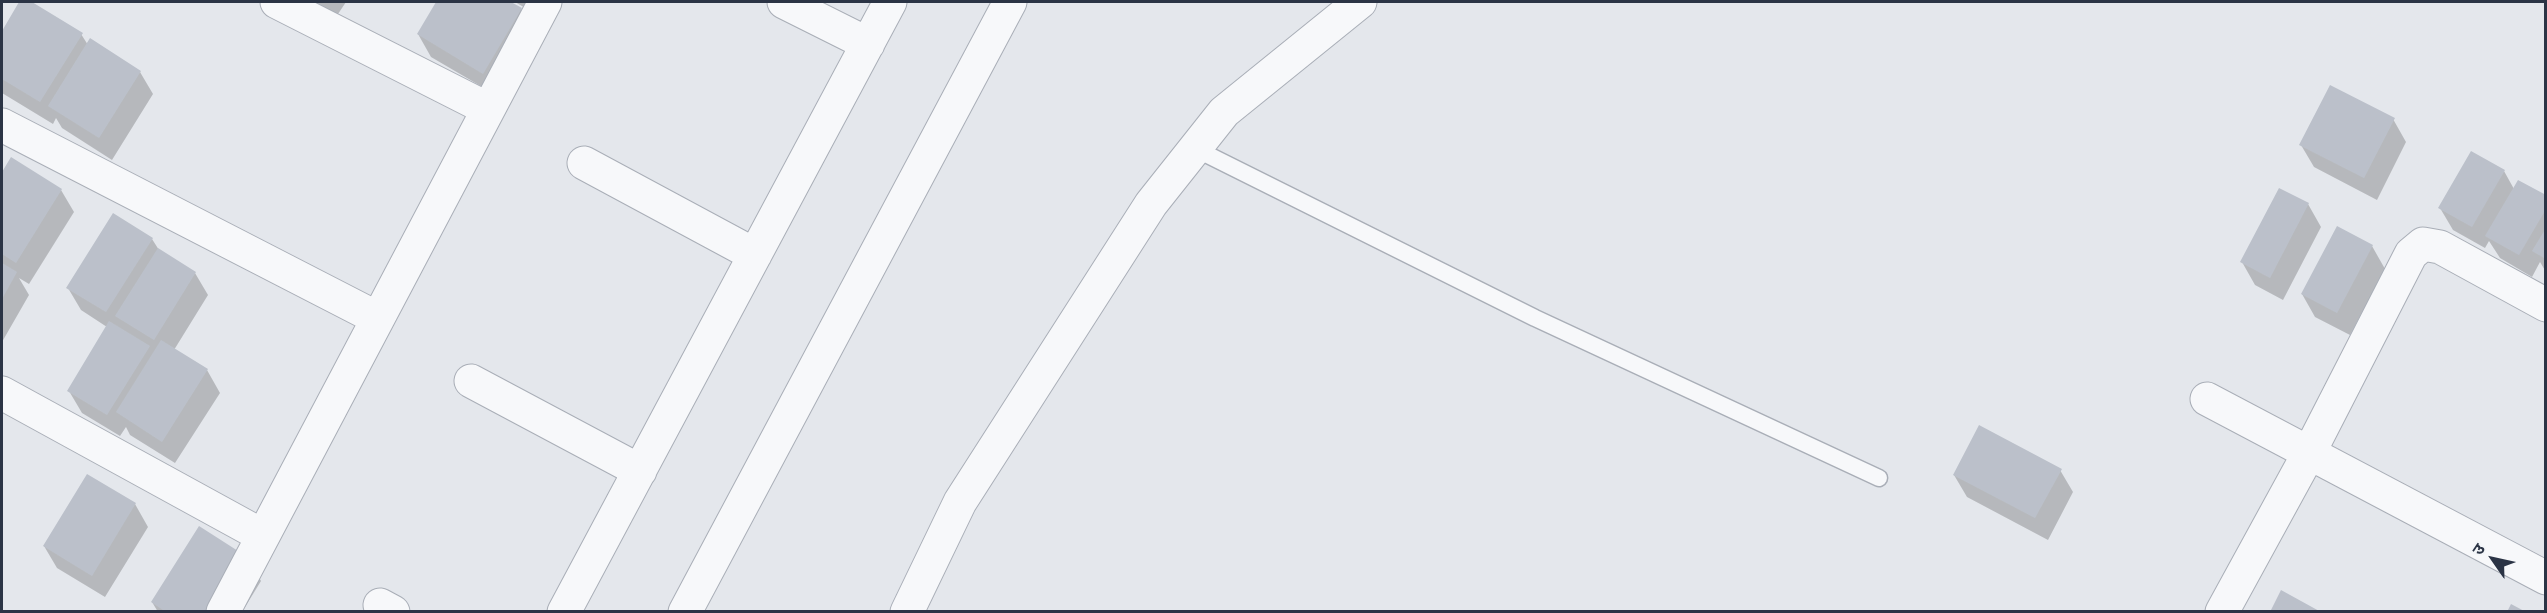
<!DOCTYPE html>
<meta charset="utf-8">
<style>
body{margin:0}
#map{position:relative;width:2547px;height:613px;overflow:hidden;background:#e4e7ec;font-family:"Noto Sans","Noto Sans Devanagari",sans-serif}
canvas{display:block}
.frame{position:absolute;inset:0;border:3px solid #2b3445;pointer-events:none}
.north{position:absolute;left:2463px;top:529px;width:60px;height:60px;-webkit-text-stroke:4px #f4f6f9;paint-order:stroke;rotate:304deg;font-size:16px;font-weight:700;line-height:24px;text-align:center;color:#2b3445}
.north::after{content:'';display:block;margin:auto;width:21px;height:27px;background:#2b3445;clip-path:polygon(50% 0,100% 100%,50% 72%,0 100%)}
</style>
<div id="map">
<canvas width="2547" height="613"></canvas>
<div class="frame"></div>
<div class="north">उ</div>
</div>
<script>
const context = document.querySelector('canvas').getContext('2d');
context.lineJoin = 'round';
function paint(path, color) { context.fillStyle = color; context.fill(path, 'evenodd'); }
function stroke(path, color, width, dash) { context.strokeStyle = color; context.lineWidth = width; context.lineCap = dash ? 'butt' : 'round'; context.setLineDash(dash || []); context.stroke(path); }
paint(new Path2D(`
 M21 2H29L81 34 88 45 140 72 153 94 112 160 62 128 56 118 53 124 2 93V34Z
 M311 2H346L336 17Z
 M438 2H508L521 9 534 32 496 95 431 57 418 34Z
 M515 2H541L534 13Z
 M2393 119 2406 142 2377 200 2314 167 2301 145Z
 M12 159 61 190 74 212 29 284 19 278 29 295 2 342V175Z
 M2504 171 2514 189 2546 197V272L2540 262 2532 277 2500 258 2489 241 2485 248 2453 230 2440 208Z
 M2308 204 2321 227 2283 300 2255 285 2242 262Z
 M114 215 152 239 159 250 195 273 208 295 174 350 207 370 220 393 175 463 130 435 126 427 120 436 82 413 69 391 107 327 81 310 68 288Z
 M2372 246 2385 269 2350 335 2315 317 2302 294Z
 M2060 470 2073 492 2048 540 1967 497 1954 475Z
 M135 504 148 527 105 597 57 568 44 546Z
 M248 559 261 581 242 612H158L152 602Z`), '#0003');
paint(new Path2D(`
 M19 2H32L83 33 40 102 2 79V31Z
 M436 2H511L522 8 483 74 417 34Z
 M90 38 141 71 99 138 48 106Z
 M2330 85 2395 118 2364 178 2299 145Z
 M2471 151 2505 170 2472 227 2438 208Z
 M11 157 62 189 16 263 2 254V172Z
 M2518 180 2546 195V209L2519 255 2485 236Z
 M2279 188 2309 203 2270 278 2240 262Z
 M113 213 153 238 106 312 66 288Z
 M2337 226 2373 245 2337 313 2301 294Z
 M2546 228V259L2532 251Z
 M158 248 196 272 154 340 115 316Z
 M2 263 17 272 2 299Z
 M109 321 150 346 107 415 67 391Z
 M161 340 208 369 162 442 116 412Z
 M1979 425 2062 469 2035 518 1953 475Z
 M87 474 136 503 92 576 43 546Z
 M199 526 249 558 215 612H166L151 602Z
 M2281 590 2321 612H2270Z
 M2511 604 2526 612H2507Z`), '#bbc0ca');
const lane = new Path2D(`
 M1194 148 1535 318 1879 478`);
const street = new Path2D(`
 M277 2 488 109
 M784 2 868 44
 M2 125 377 318
 M584 163 755 255
 M471 381 640 471
 M2 393 263 536
 M2207 399 2546 578
 M380 605 393 612
 M223 612 545 2
 M564 612 890 2
 M685 612 1010 2
 M907 612 960 502 1151 204 1224 112 1360 2
 M2222 612 2309 453 2411 254 2423 244 2440 247 2546 305`);
stroke(lane, '#a9aeb7', 19);
stroke(street, '#a9aeb7', 35);
stroke(lane, '#f7f8fa', 16);
stroke(street, '#f7f8fa', 33);
</script>
